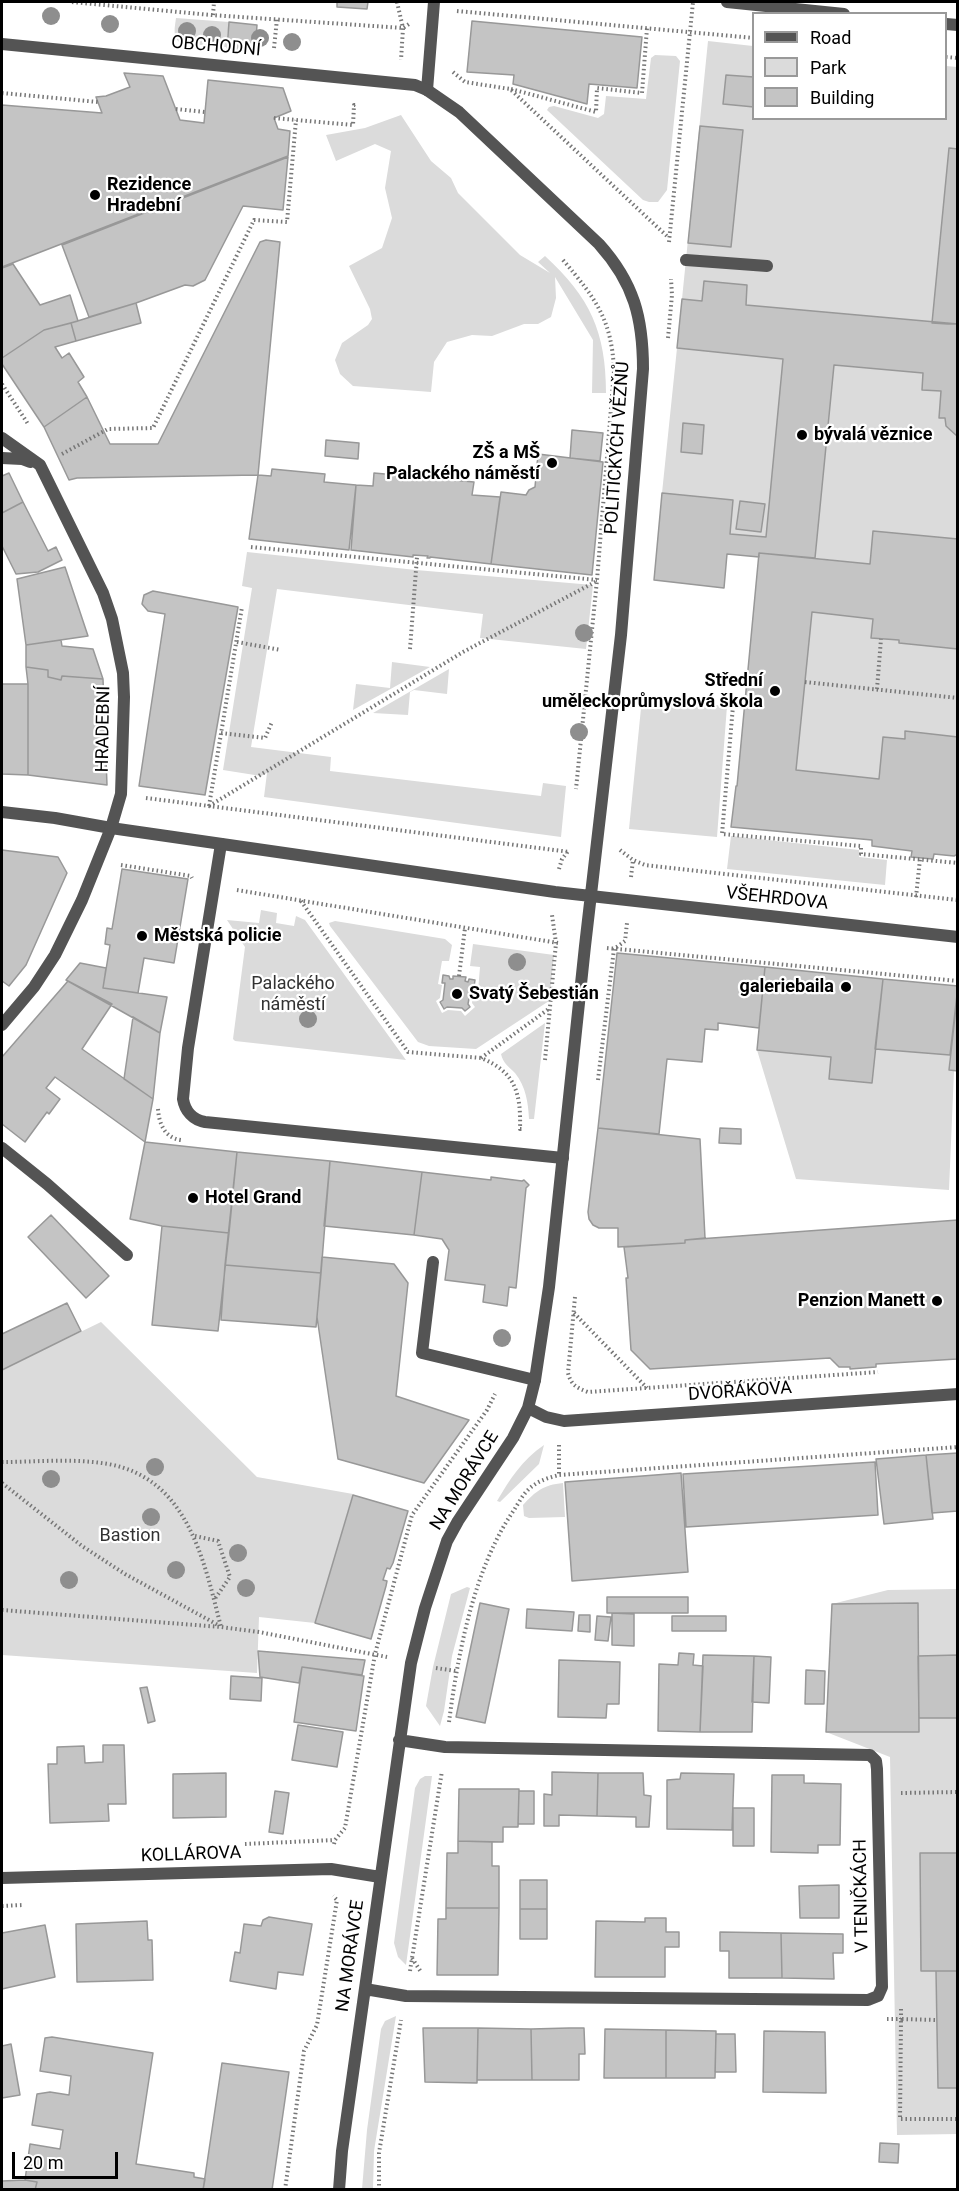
<!DOCTYPE html>
<meta charset="utf-8">
<style>
body{margin:0}
#map{position:relative;width:959px;height:2191px;overflow:hidden;background:#fff;font-family:Roboto,sans-serif}
canvas{display:block}
.frame{position:absolute;inset:0;border:3px solid #000;pointer-events:none}
.legend{position:absolute;left:752px;top:12px;width:195px;height:108px;box-sizing:border-box;background:#fff;border:2px solid #999;margin:0;padding:8px 10px;list-style:none;font-size:18px;color:#000}
.legend li{display:flex;align-items:center;gap:12px;height:30px}
.legend b{width:30px;border:2px solid #999}
.scale{position:absolute;left:12px;top:2152px;width:106px;height:27px;box-sizing:border-box;border:3px solid #000;border-top:0;padding-left:8px;font-size:18px;line-height:21px;white-space:nowrap;color:#000;-webkit-text-stroke:4px #fff;paint-order:stroke}
</style>
<div id="map">
<canvas width="959" height="2191"></canvas>
<div class="frame"></div>
<ul class="legend">
<li><b style="height:8px;background:#545454"></b>Road</li>
<li><b style="height:16px;background:#dbdbdb"></b>Park</li>
<li><b style="height:16px;background:#c4c4c4"></b>Building</li>
</ul>
<div class="scale">20 m</div>
</div>
<script>
const context = document.querySelector('canvas').getContext('2d');
context.lineJoin = 'round';
function paint(path, color) { context.fillStyle = color; context.fill(path, 'evenodd'); }
function stroke(path, color, width, dash) { context.strokeStyle = color; context.lineWidth = width; context.lineCap = dash ? 'butt' : 'round'; context.setLineDash(dash || []); context.stroke(path); }
function drawText(font, color, halo, rows, align = 'center') {
  context.font = font + ' Roboto,sans-serif'; context.lineWidth = 4.5; context.setLineDash([]); context.textBaseline = 'middle'; context.strokeStyle = halo; context.fillStyle = color; for (const [text, x, y, turn = 0] of rows) {
    context.save(); context.translate(x, y); context.rotate((+turn || 0) * Math.PI / 180); context.textAlign = isNaN(turn) ? turn : align; if (halo) context.strokeText(text, 0, 0); context.fillText(text, 0, 0); context.restore();
  }
}
paint(new Path2D(`
 M176 18 229 22 226 47 180 43C172 36 175 27 176 18Z
 M708 41 753 46 754 118H946V66L957 67V326L682 299Z
 M655 55 676 56 680 61 667 190 658 202H649L643 200 547 110 549 107 554 106 598 118 604 114 606 96 646 99 651 58Z
 M401 115 431 161 451 178 458 193 520 255 550 273 538 262 545 256C590 297 606 332 606 393H592L593 340 555 277 556 298 551 317 538 324H524L492 336 472 335 447 342 434 362 431 392 353 386 340 374 335 360 342 343 368 325 372 319 370 309 349 266 382 248 392 218 385 188 391 151 375 144 336 161 326 135 365 128Z
 M677 348 783 359 766 537 730 534 662 493Z
 M834 365 923 373 922 390 941 391 939 417 945 418 947 426 957 437V539L873 532 870 564 815 558Z
 M247 552 416 570 593 585 586 649 480 638 483 614 277 589 251 747 331 757 330 771 541 796 543 783 566 786 561 837 264 797 267 773 261 776 223 770 252 588 242 586Z
 M812 612 873 619 871 638 899 640V643L957 649V737L906 731 905 739 883 737 879 779 796 770Z
 M392 662 430 667 353 710 356 684 390 688Z
 M449 669 447 694 414 690 410 692 408 715 373 713Z
 M642 698 727 706 717 837 629 829Z
 M731 836 859 850V857L887 860 885 885 727 869Z
 M261 910 277 913 276 923 294 926 296 916 305 920 406 1060 235 1041 233 1039 245 947 227 920 259 923Z
 M335 921 445 939 452 945 449 961H442L438 984 442 985 440 998 436 1001 442 1013 448 1010 461 1011 465 1016 475 1007 472 1003 474 990 478 991 480 967 470 966 473 944 554 955 549 1001 476 1049 429 1046 418 1042 330 926 329 923Z
 M545 1023 534 1119H529C528 1102 526 1087 515 1073 509 1067 503 1063 501 1054Z
 M875 1049 950 1055 949 1070 954 1071 949 1190 796 1179 757 1050Z
 M101 1322 257 1477 353 1494 315 1623 259 1617 257 1673 2 1655V1370Z
 M544 1445 539 1464 500 1502 497 1501C510 1479 522 1460 544 1445Z
 M563 1483 565 1517 529 1518 524 1516 523 1505C536 1491 543 1485 563 1483Z
 M467 1587 470 1588 452 1656 444 1711 440 1726 426 1706 433 1667 451 1594Z
 M957 1589V2134L897 2135 890 1757 826 1732 832 1604 888 1590Z
 M425 1776H432L406 1965 398 1957 394 1943 415 1788 420 1779Z
 M396 2016 374 2151 373 2189H362L367 2130 381 2029 385 2021Z`), '#dbdbdb');
const building = new Path2D(`
 M337 2H368L367 9 337 7Z
 M472 21 642 37 637 88 589 84 587 104 513 84 514 75 467 72Z
 M229 22 257 25 255 51 227 49Z
 M124 73 163 76 180 120 204 123 208 80 283 88 291 111 274 118 278 129 290 131 288 156 2 267V105L102 113 96 97 106 96 130 87Z
 M726 75 754 77V107L723 104Z
 M700 126 743 130 731 247 688 243Z
 M949 148 958 149V324H948L932 323Z
 M288 157 283 210 243 206 205 280 193 286 185 285 136 303 89 317 62 245Z
 M266 240 280 242 258 475 77 478 69 480 44 427 87 397 110 444H158L260 242Z
 M13 264 40 305 70 295 78 321 44 330 2 358V268Z
 M704 281 747 285 746 305 958 324V437L946 426 945 418H939L941 391 922 390 923 373 834 365 815 558 759 553V557L727 554 724 588 654 580 662 493 733 500 730 534 766 537 783 359 677 348 682 299 702 301Z
 M136 303 141 323 76 341 71 323Z
 M71 323 76 341 55 347 62 358 69 353 84 377 78 382 87 397 44 427 2 364V358L44 330Z
 M683 423 704 425 702 454 681 452Z
 M572 430 603 433 600 461 570 458Z
 M326 440 359 443 358 459 325 456Z
 M538 454 603 462 592 575 491 564 501 492 526 495 529 490 535 487Z
 M272 469 325 474 324 482 356 485 349 550 249 539 258 475 271 476Z
 M9 473 23 502 2 513V476Z
 M374 473 474 482 472 495 500 497 491 564 430 557V558H427L428 556 413 555V557L351 550 356 485 373 486Z
 M740 501 765 504 761 532 736 529Z
 M23 502 48 551 56 547 62 560 38 572 16 574 2 546V513Z
 M873 531 958 539V649L899 643V640L871 638 873 619 812 612 796 770 879 779 883 737 905 739V731L958 737V854L954 856 934 854 933 859 911 857 912 851 872 846V840L731 827 736 786H737L759 553 870 564Z
 M65 567 88 636 26 645 17 579Z
 M153 591 238 607 205 795 139 786 165 614 148 611 142 604 144 595Z
 M61 640 62 646 93 649 103 679 62 676 61 680 48 677V670L26 667V645Z
 M26 667 48 670V677L61 680 62 676 103 679 107 785 28 775V684Z
 M2 684H28V775L2 774Z
 M2 850 58 857 67 873 26 965 9 986 2 981Z
 M122 869 188 879 174 963 144 958 138 993 103 988 110 945 105 944 107 928 112 929Z
 M617 953 765 967 759 1028 718 1023V1030L705 1029 702 1062 667 1059 659 1134 598 1128Z
 M80 963 106 968 103 988 167 997 160 1033 66 980Z
 M765 967 883 979 872 1083 829 1079 831 1057 757 1050Z
 M443 975 449 976 450 979H453V976L466 977 465 981 468 982 469 979 475 980 474 987H471L468 1004 470 1007 465 1011 462 1008 447 1007 444 1009 440 1002 443 1000 445 983H442Z
 M883 979 958 986 950 1055 875 1049Z
 M68 981 112 1004 82 1049 153 1099 145 1142 55 1077 46 1088 60 1099 49 1114 47 1112 25 1142 2 1124V1057Z
 M958 989V1071L949 1070Z
 M133 1017 160 1033 153 1099 124 1079Z
 M598 1128 700 1139 705 1238 685 1240V1243L618 1247V1228H599L593 1225 589 1219 588 1212Z
 M720 1128 741 1129V1144L719 1143Z
 M145 1142 237 1152 229 1233 162 1226 130 1219Z
 M237 1152 330 1161 321 1273 225 1265Z
 M330 1161 422 1172 414 1235 324 1226Z
 M422 1172 491 1180V1177L522 1181 524 1180 529 1185 526 1188 516 1288 509 1287 507 1306 483 1302 485 1285 445 1280 449 1250 442 1239 414 1235Z
 M51 1215 109 1276 86 1298 28 1237Z
 M958 1220 957 1359 876 1364V1367L850 1369V1367H839L830 1358 650 1369 631 1350 626 1278H628L624 1247 685 1243V1240Z
 M162 1226 229 1233 218 1331 152 1325Z
 M322 1257 394 1264 408 1283 396 1396 469 1420 424 1483 338 1459 317 1317Z
 M225 1265 321 1273 316 1327 221 1320Z
 M67 1303 81 1331 2 1370V1332V1334Z
 M958 1453V1511L932 1513 926 1455Z
 M926 1455 933 1519 884 1524 876 1459Z
 M875 1462 878 1515 686 1527 683 1474Z
 M681 1473 688 1572 572 1581 565 1482Z
 M353 1495 408 1511 393 1563 390 1569 387 1568 383 1580 387 1581 386 1586 371 1639 315 1623Z
 M607 1597H688V1613H607Z
 M480 1603 509 1609 485 1723 456 1717Z
 M918 1603 919 1732H826L832 1604Z
 M527 1609 574 1612 572 1631 526 1628Z
 M612 1613 634 1614V1646L612 1645Z
 M579 1615H590V1632L578 1631Z
 M597 1616 611 1617 608 1641 595 1640Z
 M672 1616H726V1631H672Z
 M258 1651 365 1660 362 1675 302 1667 299 1683 260 1677Z
 M679 1653 694 1654 693 1665 703 1666 700 1732 658 1731 659 1664 678 1665Z
 M703 1655 754 1656 752 1732H700Z
 M958 1655V1718H919L918 1656Z
 M754 1656 771 1657 769 1703 752 1702Z
 M559 1660 620 1662 619 1704H607L606 1718 558 1717Z
 M302 1667 364 1676 356 1731 294 1722Z
 M806 1670 825 1671 824 1704H805Z
 M231 1676 262 1678 261 1701 230 1699Z
 M147 1687 155 1721 148 1723 140 1688Z
 M298 1725 343 1732 337 1767 292 1760Z
 M103 1745H124L126 1804H108L109 1821 50 1823 48 1764H57V1747L84 1746 85 1763 103 1762Z
 M552 1772 598 1773 597 1816 559 1815V1826H544V1794L552 1795Z
 M226 1773V1817L173 1818V1774Z
 M598 1773H643L644 1795 651 1796 649 1827H636V1817L597 1816Z
 M681 1773 734 1774 732 1830 667 1829V1780L680 1779Z
 M772 1775H804V1783L841 1784 840 1845H818V1853L771 1852Z
 M459 1789H519L518 1827H503V1842L458 1841Z
 M275 1791 289 1793 283 1834 269 1832Z
 M519 1791H534V1824H518Z
 M733 1808H754V1846H733Z
 M458 1841 492 1842V1866H499V1908H446L447 1853H458Z
 M920 1853H958V1971H921Z
 M520 1880H547V1909H520Z
 M839 1885V1918H800L799 1886Z
 M446 1908H499L498 1975H437L438 1919H446Z
 M520 1909H547V1939H520Z
 M269 1917 312 1924 303 1975 278 1972 276 1989 230 1981 235 1952 240 1953 244 1924 261 1926 263 1920Z
 M645 1918H666V1932H679V1947H665V1977H595L596 1921 645 1922Z
 M147 1921 148 1940H152L153 1980 77 1982 76 1924Z
 M45 1925 55 1977 2 1989V1933Z
 M720 1932 781 1933 782 1978H729V1951H720Z
 M781 1933 843 1934V1953H833L834 1979 782 1978Z
 M936 1971H958V2088H938Z
 M423 2028H478L477 2083 425 2082Z
 M478 2028 531 2029 532 2080H477Z
 M569 2028H584L585 2054H579V2080H532L531 2029Z
 M605 2029 666 2030V2078H604Z
 M666 2030 716 2031 715 2078H666Z
 M764 2031 825 2032 826 2093 763 2092Z
 M716 2034H735L736 2072H715Z
 M52 2037 153 2053 136 2164 194 2173V2177L205 2179 203 2190H35L37 2182 25 2180 30 2144 60 2149 63 2130 32 2125 37 2094 50 2092 69 2095 71 2076 40 2071 45 2038Z
 M11 2044 20 2095 2 2098V2046Z
 M222 2063 289 2072 272 2190H203Z
 M880 2143 899 2144 898 2163 879 2162Z
 M25 2180 37 2182 35 2190H2V2181Z`);
paint(building, '#c4c4c4');
stroke(building, '#989898', 1.5);
stroke(new Path2D(`
 M72 2 211 15 403 28 409 24
 M397 2 403 28 401 60
 M457 11 754 38
 M213 15 214 2
 M274 48 277 19
 M946 57 958 58
 M453 72 465 82 510 89 669 238
 M511 89 596 112 597 88 642 93 647 28
 M2 93 98 102
 M176 109 205 112
 M274 118 353 125 354 105H356
 M669 242 693 2
 M563 260C595 298 612 319 614 371L597 580 576 789
 M668 338 672 295 671 279
 M2 384 28 424
 M62 454 108 429 153 428 254 220 287 222 296 120
 M251 547 597 580
 M237 642 281 650
 M410 649 417 557
 M805 682 958 698
 M877 689 881 639
 M733 706 722 834 861 846V854L958 863
 M221 733 265 738 272 722
 M146 798 570 852
 M209 806 463 652 597 581
 M209 806 242 607
 M620 850 633 860 645 865 958 900
 M121 865 191 876 192 878
 M559 869 562 859 569 850
 M631 877 633 860
 M237 890 558 943
 M916 897 920 859
 M301 901 408 1052 481 1058C516 1072 521 1094 520 1129H523
 M607 948 958 981
 M459 976 465 928
 M481 1058 550 1008
 M545 1060 556 943 552 915
 M598 1080 614 949 625 941 627 923
 M158 1109C159 1124 165 1138 181 1140
 M575 1297 568 1373C571 1385 577 1388 588 1392L878 1372
 M574 1313 647 1388
 M559 1445V1475
 M2 1462C36 1462 73 1458 108 1464 188 1478 204 1561 221 1627
 M2 1483 82 1546 125 1574 218 1625
 M195 1536 218 1541 230 1577 214 1600
 M2 1610 221 1627 259 1632 387 1657
 M436 1668 456 1671
 M449 1722C458 1653 474 1568 514 1510 518 1504 522 1496 527 1491 535 1482 547 1478 559 1475L958 1447
 M901 1793 958 1792
 M245 1844 335 1840
 M334 1844 335 1840 345 1828 375 1654 412 1515 487 1410 495 1394
 M2 1906 23 1905
 M412 1958 421 1972
 M410 1971 442 1771
 M887 2019H901V2008
 M935 2020 901 2019 900 2119H958
 M285 2190 304 2051 317 2025 337 1900 333 1896
 M379 2190V2153L401 2020`), '#767676', 4, [1.5, 3]);
stroke(new Path2D(`
 M727 2 844 14
 M946 24 958 25
 M427 90 434 2
 M686 260 767 266
 M221 844 188 1048 183 1099C185 1111 193 1120 205 1122L563 1158
 M2 1148 47 1184 127 1255
 M433 1262 422 1353 535 1380`), '#545454', 12);
stroke(new Path2D(`
 M2 812 55 818 111 828`), '#545454', 12);
stroke(new Path2D(`
 M2 44 415 85 427 90 459 112 599 244C634 283 643 318 643 369L621 635 585 946 549 1287 535 1380 528 1408 513 1438 458 1521 447 1541 425 1608 411 1663 342 2151 339 2190
 M2 438 40 465 103 593 112 619 123 673 124 697 121 794 111 828 82 900 55 955 34 987 2 1025
 M2 458 22 459 30 462
 M111 828 555 892 958 937
 M528 1408 546 1417 564 1421 958 1394
 M2 1878 331 1869 380 1877
 M365 1989 406 1996 868 2000 878 1996 882 1987 877 1769 876 1761 870 1755 445 1747 399 1740`), '#545454', 12);
context.fillStyle = '#8e8e8e';
for (const [x, y] of [
 [51,16],
 [110,24],
 [187,31],
 [212,35],
 [260,38],
 [292,42],
 [584,633],
 [579,732],
 [517,962],
 [308,1019],
 [502,1338],
 [155,1467],
 [51,1479],
 [151,1517],
 [238,1553],
 [176,1570],
 [69,1580],
 [246,1588]
]) { context.beginPath(); context.arc(x, y, 9, 0, 2 * Math.PI); context.fill(); }
for (const [x, y, r, color] of [
 [95,195,6,"#000"],
 [802,435,6,"#000"],
 [552,463,6,"#000"],
 [775,691,6,"#000"],
 [142,936,6,"#000"],
 [846,987,6,"#000"],
 [457,994,6,"#000"],
 [193,1198,6,"#000"],
 [937,1301,6,"#000"]
]) { const dot = new Path2D(); dot.arc(x, y, r, 0, 2 * Math.PI); context.fillStyle = color; context.fill(dot); stroke(dot, '#fff', 2); }
drawText('18px', '#000', '#fff', [
 ["OBCHODNÍ",216,47,5],
 ["POLITICKÝCH VĚZŇŮ",618,448,-86],
 ["HRADEBNÍ",104,729,-89],
 ["VŠEHRDOVA",777,899,6],
 ["DVOŘÁKOVA",740,1392,-4],
 ["NA MORÁVCE",465,1481,-58],
 ["KOLLÁROVA",191,1855,-2],
 ["V TENIČKÁCH",862,1896,-91],
 ["NA MORÁVCE",351,1956,-82]
]);
drawText('bold 18px', '#000', '#fff', [
 ["Rezidence",107,185],
 ["Hradební",107,206],
 ["bývalá věznice",814,435],
 ["ZŠ a MŠ",540,453,"right"],
 ["Palackého náměstí",540,474,"right"],
 ["Střední",763,681,"right"],
 ["uměleckoprůmyslová škola",763,702,"right"],
 ["Městská policie",154,936],
 ["galeriebaila",834,987,"right"],
 ["Svatý Šebestián",469,994],
 ["Hotel Grand",205,1198],
 ["Penzion Manett",925,1301,"right"]
], 'left');
drawText('18px', '#323232', '#fff', [
 ["Palackého",293,984],
 ["náměstí",293,1005],
 ["Bastion",130,1536]
]);
</script>
